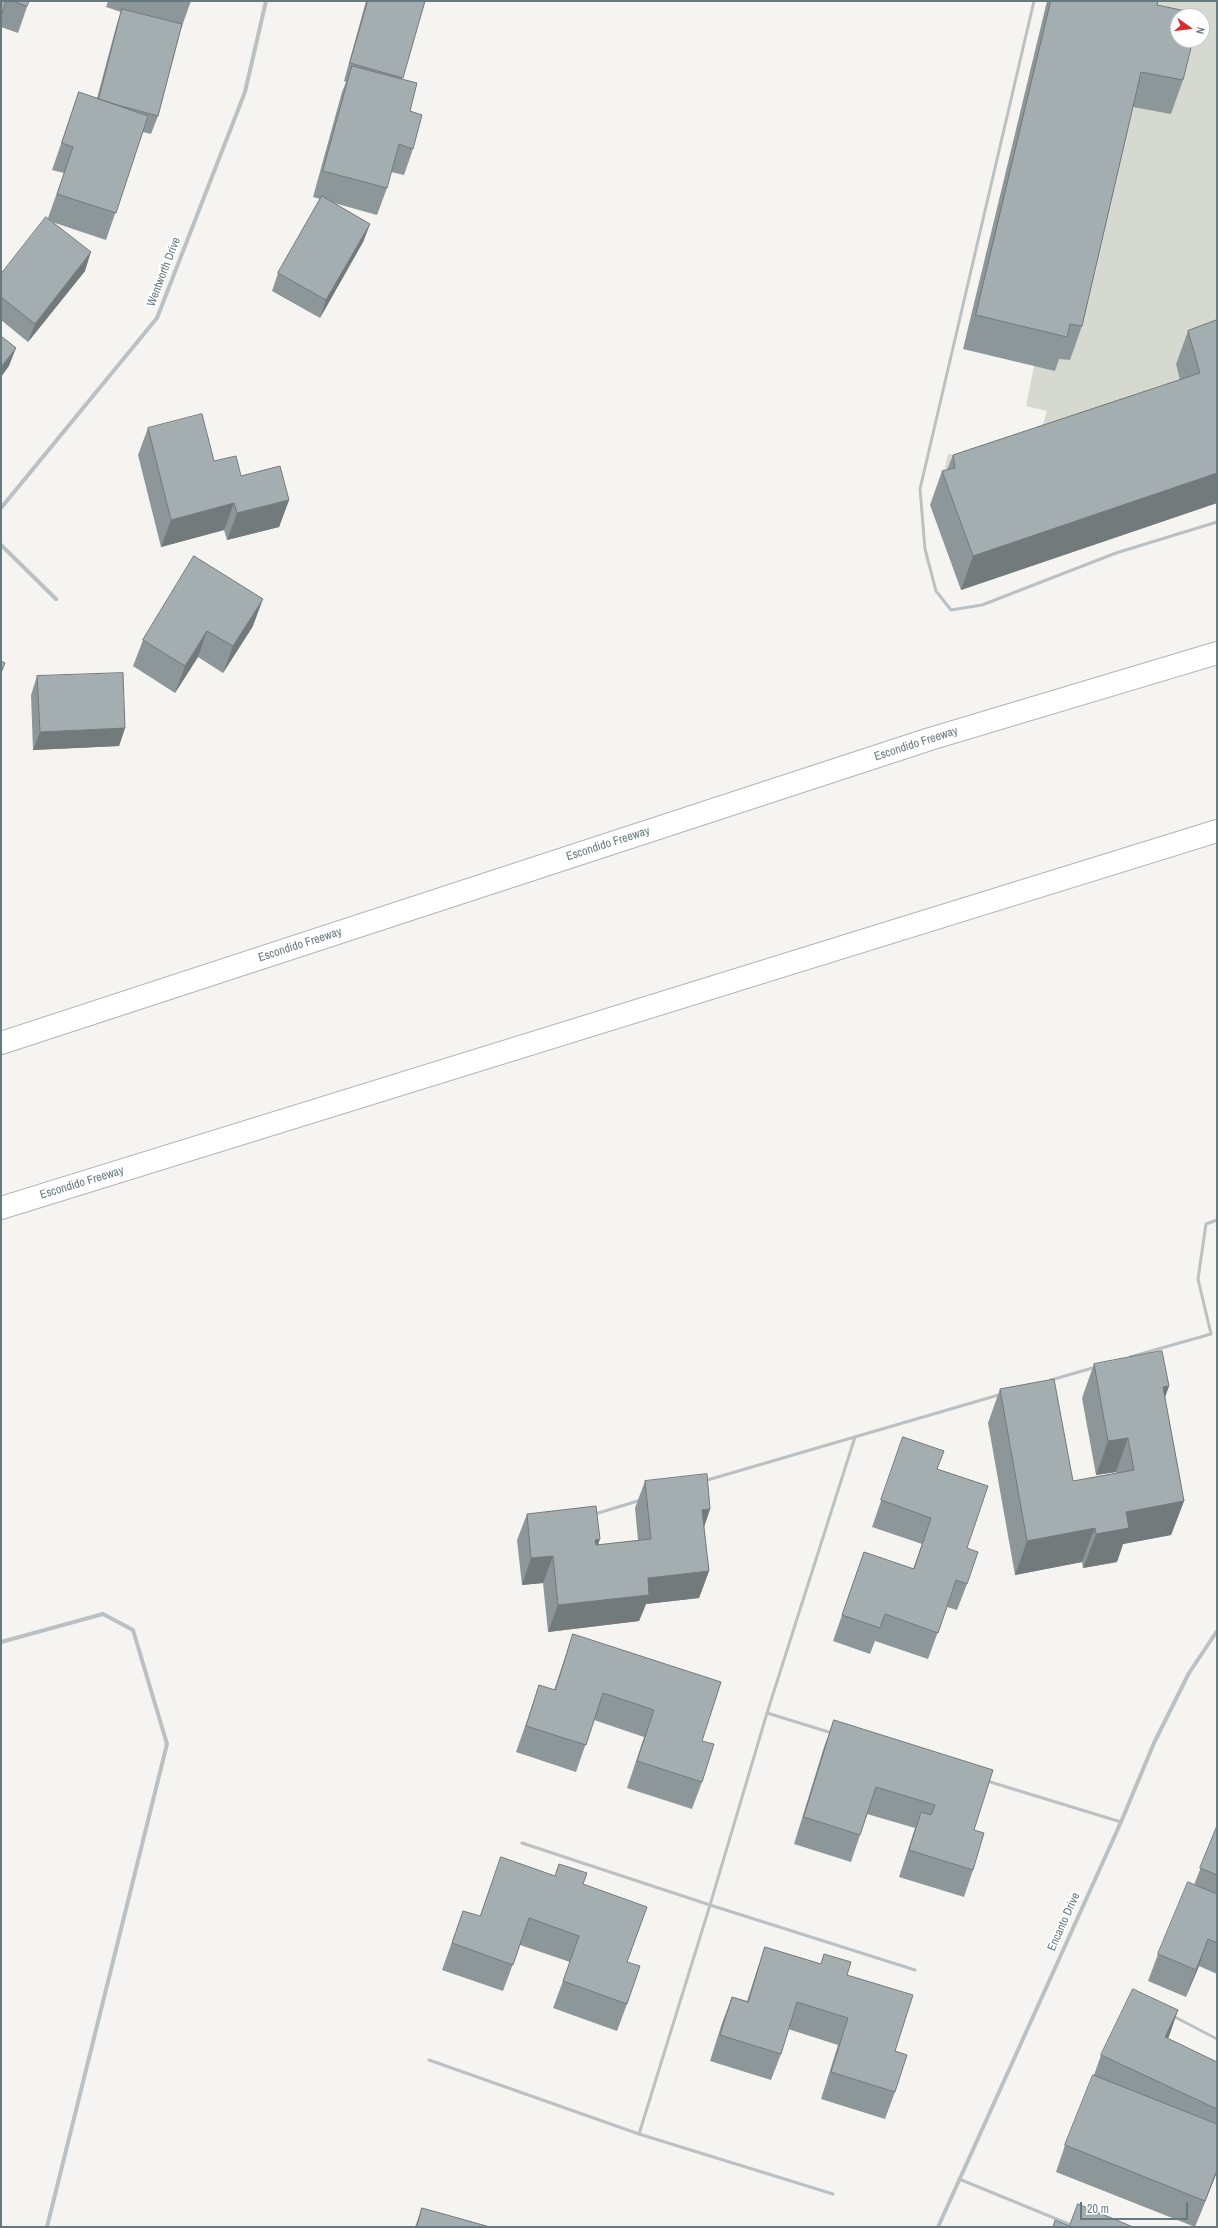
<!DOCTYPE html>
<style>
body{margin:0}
#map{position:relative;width:1218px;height:2228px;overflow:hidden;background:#f5f4f1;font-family:"Archivo Narrow",sans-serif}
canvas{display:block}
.frame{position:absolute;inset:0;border:2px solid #657a80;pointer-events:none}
.north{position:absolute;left:1170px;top:8px;width:40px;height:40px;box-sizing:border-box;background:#fff;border:1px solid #c1cacc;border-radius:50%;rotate:104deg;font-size:11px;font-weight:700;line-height:16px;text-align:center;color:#657a80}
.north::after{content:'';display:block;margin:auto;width:14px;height:18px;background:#d92d2c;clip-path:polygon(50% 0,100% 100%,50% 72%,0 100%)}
.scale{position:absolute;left:1080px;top:2202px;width:108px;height:18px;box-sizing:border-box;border:2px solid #657a80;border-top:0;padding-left:5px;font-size:12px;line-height:14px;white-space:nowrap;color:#657a80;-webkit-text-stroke:3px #fff;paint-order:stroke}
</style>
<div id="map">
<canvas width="1218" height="2228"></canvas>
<div class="frame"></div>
<div class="north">N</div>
<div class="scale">20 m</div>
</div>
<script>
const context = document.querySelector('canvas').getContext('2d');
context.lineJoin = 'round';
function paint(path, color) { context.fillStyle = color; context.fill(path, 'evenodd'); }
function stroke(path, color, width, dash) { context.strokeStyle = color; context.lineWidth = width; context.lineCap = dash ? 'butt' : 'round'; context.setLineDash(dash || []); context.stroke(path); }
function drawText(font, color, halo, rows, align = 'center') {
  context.font = font + ' "Archivo Narrow",sans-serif'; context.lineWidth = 4; context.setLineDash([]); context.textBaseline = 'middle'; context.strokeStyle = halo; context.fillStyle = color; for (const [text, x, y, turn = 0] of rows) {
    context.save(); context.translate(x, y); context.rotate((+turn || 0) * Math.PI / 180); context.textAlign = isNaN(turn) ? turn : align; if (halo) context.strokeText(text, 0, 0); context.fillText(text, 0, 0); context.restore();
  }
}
paint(new Path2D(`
 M1154 1H1217V350L1188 407 940 489 948 454 1003 464 1037 444 1047 411 1026 406 1034 366 1057 358 1070 360ZM1178 16H1202V40H1178Z`), '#d5d9d0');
const motorway = new Path2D(`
 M1 1043 930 739 1217 653
 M1 1208 1217 831`);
stroke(motorway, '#afb4b6', 24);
stroke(new Path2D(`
 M1034 1 920 489 925 549 936 591 951 610 982 605 1116 553 1217 522
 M1130 1357 1211 1334 1198 1279 1206 1224 1217 1220
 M1051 1380 1096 1367
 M704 1481 1002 1394
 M595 1514 641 1500
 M767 1713 832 1733
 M987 1781 1121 1822
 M522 1843 710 1905 915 1970
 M1173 2016 1217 2039
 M429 2060 639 2134 833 2194
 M639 2134 710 1905 767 1713 855 1437
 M959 2179 1076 2227`), '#bbc1c3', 3);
stroke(new Path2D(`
 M1 508 157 318 245 92 266 1
 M1 545 56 599
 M1 1642 103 1614 133 1630 167 1744 47 2227
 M938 2227 1121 1822 1154 1743 1189 1673 1217 1631`), '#bbc1c3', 4);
stroke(motorway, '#fff', 22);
paint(new Path2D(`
 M1 1H29L18 33 1 27Z
 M108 1H191L181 29 158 116 151 134 143 132 106 240 52 222 85 271 28 342 1 320V274L48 218 64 173 52 170 79 92 97 98 116 27 121 12 106 7Z
 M366 1H425L402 79 410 111 413 149 404 175 391 172 387 188 377 215 334 203 370 224 363 242 320 318 272 291 278 273 320 199 313 197 342 92 346 82 344 81Z
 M1047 1H1158L1157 5 1183 80 1171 114 1133 107 1082 326 1070 360 1059 359 1055 371 963 349Z
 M1217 320V503L961 590 930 505 942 471 947 470 953 455 1180 380 1176 364 1188 331Z
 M148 428 214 461 241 476 289 500 279 527 227 540 224 530 161 547 138 455Z
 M194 556 253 626 223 673 198 657 175 693 133 666 143 640Z
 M37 676 125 728 119 746 33 750 31 695Z
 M1094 1364 1169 1386 1165 1397 1184 1501 1171 1535 1123 1544 1117 1562 1083 1568 1082 1562 1015 1575 988 1423 1000 1389 1073 1481 1116 1473V1472L1096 1475 1082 1398Z
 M903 1437 937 1469 967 1548V1584L957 1610 947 1607 928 1659 875 1641 870 1654 833 1641 864 1552 913 1569 922 1544 872 1527Z
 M645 1481 710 1509 704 1527 709 1571 699 1598 646 1604 639 1621 548 1632 543 1583 522 1585 517 1540 527 1514 599 1545 638 1540 635 1508Z
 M573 1634 702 1741V1782L692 1809 627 1788 644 1737 594 1720 576 1772 516 1752 530 1712 539 1685 554 1690Z
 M834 1720 974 1830 973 1870 964 1897 899 1877 915 1828 867 1814 851 1862 794 1844 824 1747Z
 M1217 1826V1974L1199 1966 1186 1997 1148 1981 1158 1954 1194 1885Z
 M555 1876 583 1884 627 1962V2004L617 2031 553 2008 570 1962 520 1945 503 1991 442 1970 463 1911 480 1916Z
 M765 1947 821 1964 824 1954 847 1975 895 2051V2092L885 2119 821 2099 838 2045 788 2029 781 2054 771 2080 710 2061 722 2023 732 1997 747 2001 756 1973Z
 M1178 2010 1168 2039 1217 2062V2172L1195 2227 1056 2172 1065 2145 1094 2075 1101 2055Z
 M422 2208 490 2227H415Z`), '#8d9698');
paint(new Path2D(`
 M370 224 363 242 320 318 326 300Z
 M91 252 85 271 28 342 35 324Z
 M16 348 9 366 1 377V367Z
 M1217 473V503L961 590 973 556Z
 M289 500 279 527 227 540 237 513Z
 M234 503 224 530 161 547 171 520Z
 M263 599 253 626 223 673 233 646Z
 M207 631 198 657 175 693 185 666Z
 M125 728 119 746 33 750 40 732Z
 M1169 1386 1157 1420 1163 1387Z
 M1128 1438 1116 1472 1096 1475 1108 1441Z
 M1184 1501 1171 1535 1123 1544 1117 1562 1083 1568 1096 1534 1126 1512Z
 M710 1509 701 1536 702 1510Z
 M1095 1528 1082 1562 1015 1575 1027 1541Z
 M600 1539 591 1566 595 1540Z
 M553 1556 543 1583 522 1585 531 1558Z
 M709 1571 699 1598 646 1604 639 1621 548 1632 558 1605 648 1578Z
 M1208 1939 1199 1966 1186 1997 1196 1970Z
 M1178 2010 1169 2036 1155 2064 1165 2037Z
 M1217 2170V2172L1195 2227 1205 2201Z`), '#737a7c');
const building = new Path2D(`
 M1 1H6L1 16Z
 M13 1H29L27 6Z
 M368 1H425L403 78 350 63Z
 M1051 1H1158L1157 5 1200 14 1199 16H1178V40H1193L1183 80 1141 72 1082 326 1070 324 1067 337 976 315Z
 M122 9 182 24 158 116 114 104 99 99Z
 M352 66 417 83 410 111 422 115 413 149 399 144 387 188 323 171Z
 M79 92 148 116 116 213 57 194 73 147 62 143Z
 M322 196 370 224 326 300 278 273Z
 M46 217 91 252 35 324 1 297V274Z
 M1217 320V473L973 556 942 471 955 468 953 455 1200 373 1188 331Z
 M1 336 16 348 1 367Z
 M202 414 214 461 236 456 241 476 280 466 289 500 237 513 234 503 171 520 148 428Z
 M194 556 263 599 233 646 207 631 185 666 143 640Z
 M1 661 5 663 1 673Z
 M123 673 125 728 40 732 37 676Z
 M1162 1351 1169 1386 1163 1387 1184 1501 1126 1512 1129 1528 1096 1534 1095 1528 1027 1541 1000 1389 1054 1379 1073 1481 1134 1470 1128 1438 1108 1441 1094 1364Z
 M903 1437 944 1451 937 1469 988 1486 967 1548 978 1552 967 1584 956 1580 938 1633 885 1614 880 1628 842 1615 864 1552 914 1569 931 1518 881 1500Z
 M707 1474 710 1509 702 1510 709 1571 648 1578 649 1595 558 1605 553 1556 531 1558 527 1514 596 1506 600 1539 595 1540 596 1545 651 1539 645 1481Z
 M573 1634 721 1682 702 1741 714 1744 702 1782 637 1761 654 1710 603 1693 586 1745 526 1726 539 1685 555 1690Z
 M834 1720 993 1770 974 1830 984 1833 973 1870 909 1850 921 1812 931 1815 935 1805 876 1787 860 1835 804 1817Z
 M1217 1826V1875L1200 1868Z
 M501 1857 555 1876 559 1864 587 1873 583 1884 647 1907 627 1962 640 1966 627 2004 563 1981 579 1936 529 1918 513 1965 452 1943 463 1911 480 1916Z
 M1188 1882 1217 1894V1943L1208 1939 1196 1970 1158 1954Z
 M765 1947 821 1964 824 1954 851 1962 847 1975 913 1995 895 2051 907 2055 895 2092 831 2072 848 2018 797 2002 781 2054 720 2035 732 1997 748 2002Z
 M1133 1989 1178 2010 1165 2037 1217 2062V2109L1101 2055Z
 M1093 2075 1217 2124V2170L1205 2201 1065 2145Z
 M1078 2204 1133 2227H1053L1055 2220 1069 2226Z
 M422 2208 490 2227H417Z`);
paint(building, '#a4aeb1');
stroke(building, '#737a7c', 1);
drawText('12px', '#657a80', '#fff', [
 ["Wentworth Drive",164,272,-69],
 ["Escondido Freeway",916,744,-18],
 ["Escondido Freeway",608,844,-18],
 ["Escondido Freeway",300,945,-18],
 ["Escondido Freeway",82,1183,-17],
 ["Encanto Drive",1064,1922,-66]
]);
</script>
